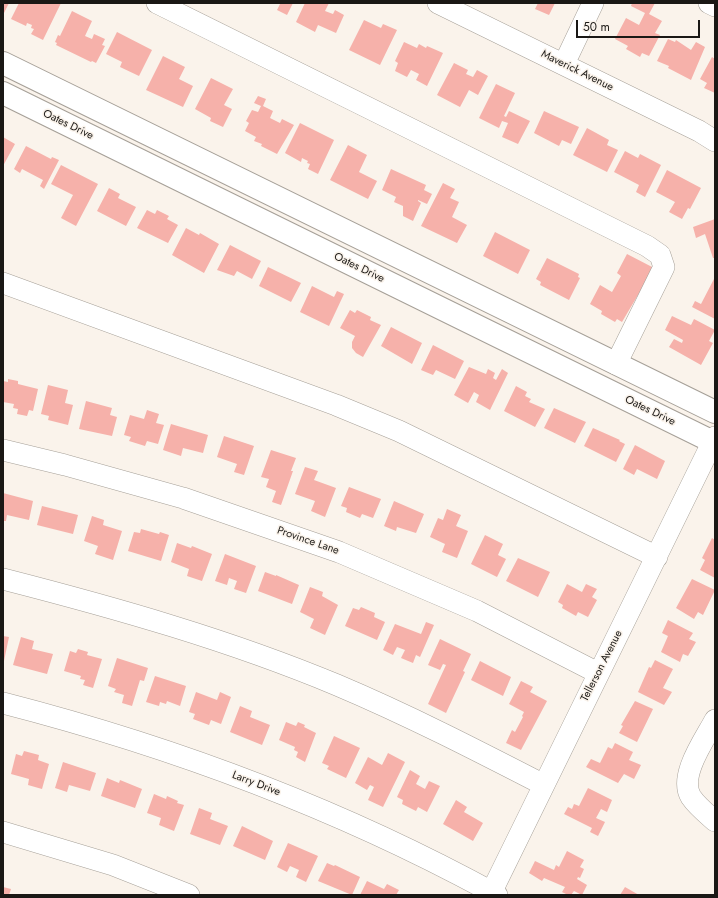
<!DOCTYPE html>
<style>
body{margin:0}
#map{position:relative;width:718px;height:898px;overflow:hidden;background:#faf3eb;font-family:Jost,sans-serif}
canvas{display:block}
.frame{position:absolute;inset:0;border:4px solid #1a1815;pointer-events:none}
.scale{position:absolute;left:576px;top:20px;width:124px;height:18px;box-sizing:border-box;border:2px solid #1a1815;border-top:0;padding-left:5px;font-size:12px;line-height:14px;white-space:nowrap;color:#1a1815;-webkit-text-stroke:3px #faf3eb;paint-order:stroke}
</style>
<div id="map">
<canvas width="718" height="898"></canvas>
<div class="frame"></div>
<div class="scale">50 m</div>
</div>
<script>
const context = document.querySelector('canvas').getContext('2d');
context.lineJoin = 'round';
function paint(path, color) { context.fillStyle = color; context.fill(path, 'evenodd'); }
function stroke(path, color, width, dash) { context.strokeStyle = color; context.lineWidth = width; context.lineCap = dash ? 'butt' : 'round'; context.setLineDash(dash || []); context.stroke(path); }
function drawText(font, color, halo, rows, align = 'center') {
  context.font = font + ' Jost,sans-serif'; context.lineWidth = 3; context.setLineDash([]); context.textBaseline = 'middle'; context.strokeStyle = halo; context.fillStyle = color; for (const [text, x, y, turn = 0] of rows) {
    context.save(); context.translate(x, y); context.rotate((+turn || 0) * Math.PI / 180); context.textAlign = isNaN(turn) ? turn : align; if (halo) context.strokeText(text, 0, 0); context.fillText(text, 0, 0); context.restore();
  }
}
paint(new Path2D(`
 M3 3H9L3 15Z
 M19 3H61L43 40 31 34 34 29 31 28 32 25 27 23 26 26 11 19Z
 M278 3H293L287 15 277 10 280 4Z
 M305 3H329L325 11 333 14 335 10 344 15 336 33 318 25 315 32 296 22Z
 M538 3H555L549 15 535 9Z
 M632 3H655L649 14 662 21 655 33 660 35 649 56 642 53 640 57 626 49 628 46 615 39 626 18 639 25 645 13 631 6Z
 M72 11 92 21 85 36 92 39 94 34 105 39 102 45 105 46 96 63 92 61 91 62 56 45 57 43 55 42 58 35 60 36Z
 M364 20 381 28 383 24 397 30 380 65 349 50Z
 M117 32 152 50 139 76 120 67 122 62 106 54Z
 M668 39 675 42 676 40 691 50 696 42 705 47 691 80 668 68 669 66 657 61Z
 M404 42 417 48 419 44 426 48 427 46 443 53 427 86 416 80 419 74 411 70 407 77 395 71 398 63 395 61Z
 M163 56 185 67 179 79 193 86 183 107 146 90Z
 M712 57 715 59V93L704 88 707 83 700 79Z
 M454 63 468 70 466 74 473 77 477 70 488 76 478 95 469 90 460 107 437 95Z
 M211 78 233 89 224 105 232 109 223 127 210 121 211 118 195 109Z
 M496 84 515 93 504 116 506 117 509 111 530 121 518 144 502 137 508 123 502 121 499 128 479 118Z
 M258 96 266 99 263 106 273 111 270 118 280 123 282 119 294 125 277 154 261 146 262 144 254 141 256 137 245 131 249 123 246 121 252 110 258 112 261 106 254 103Z
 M544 111 579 127 571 144 562 140 559 146 534 133Z
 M300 123 334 140 318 174 308 169 310 164 307 163 308 161 302 158 301 162 285 153Z
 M587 128 609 140 607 145 618 150 607 172 573 155Z
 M3 137 15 144 3 166Z
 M348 145 367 155 359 172 377 181 368 199 330 180Z
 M26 146 51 159 52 157 59 160 44 189 40 186 43 180 22 169 20 173 14 169Z
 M625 151 638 158 640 154 661 165 645 197 636 192 639 185 614 172Z
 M61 165 98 184 76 226 61 218 73 195 51 184Z
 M391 169 426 185 424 190 432 194 427 204 418 200V201L421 203 413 221 403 216V206L394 202 396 197 382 190Z
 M667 170 701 188 690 209 688 208 682 219 669 212 675 202 656 192Z
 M443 183 455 189 450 198 459 202 452 217 467 225 457 243 421 226Z
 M109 188 120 194 118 198 136 207 126 226 97 211Z
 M147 210 155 214 157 210 169 216 167 219 178 225 168 243 137 228Z
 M715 219V258H713L705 234 696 238 693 227Z
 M186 228 199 235 200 233 219 244 204 273 172 255Z
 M495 232 530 250 518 274 483 256Z
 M230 245 261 261 252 279 237 271 234 276 217 270Z
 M627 254 654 268 622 322 617 319 615 322 601 314 602 311 590 304 600 285 612 292 621 276 617 273Z
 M547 258 579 274 578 277 580 278 569 300 540 285 541 282 536 279Z
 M268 267 301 283 291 302 259 286Z
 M715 277V319L692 307 695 301 701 304Z
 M312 286 334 297 337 291 344 294 329 326 300 312Z
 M350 310 355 313 357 310 371 317 370 320 381 325 363 357 356 353 352 348V342L355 336 340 328Z
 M672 316 691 325 694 319 715 330 709 341 713 343 701 365 669 347 674 339 682 343 683 340 665 330Z
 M391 327 422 343 412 364 381 346Z
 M433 345 464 361 455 379 436 370 433 375 421 370Z
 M469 367 486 374 488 369 495 373 493 378 496 380 502 369 508 373 490 410 476 402 479 395 474 392 468 403 454 395Z
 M8 379 18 381V384L38 389 33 411 29 410 27 416 17 414 18 409 13 408 14 404 3 402V381L8 382Z
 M48 385 68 390 65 403 73 405 68 425 48 420 49 416 41 414Z
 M516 386 527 392 525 396 531 399 529 402 545 409 535 427 504 411Z
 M86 401 112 408 110 415 117 417 112 436 79 429Z
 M554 408 586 422 575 443 544 428Z
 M147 410 159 414 156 423 164 425 158 444 147 441 145 446 129 441 131 437 124 435 130 415 144 419Z
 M171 424 208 435 203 453 183 448 181 456 163 450Z
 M593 428 620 440 619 441 625 444 616 462 584 446Z
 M224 436 254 446 244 475 234 472 237 464 217 457Z
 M635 445 665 461 657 479 637 469 634 475 623 469Z
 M271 450 296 458 291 471H293L281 505 272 502 276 491 266 487 269 479 261 477Z
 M305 467 318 471 314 480 336 488 325 517 311 511 315 501 295 494Z
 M349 487 381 499 373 518 362 514 360 518 346 512 347 508 341 506Z
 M3 493 33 501 29 520 7 515 6 521H3Z
 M394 501 424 514 416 533 397 527 396 531 384 526Z
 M42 506 78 515 73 534 37 525Z
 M447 509 461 515 456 526 468 531 457 558 442 552 445 544 430 537 438 518 443 520Z
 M92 516 104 520 103 525 122 531 113 560 95 554 98 546 84 541Z
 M141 529 159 534 160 532 169 535 161 561 128 551 134 532 140 533Z
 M485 535 503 544 498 555 506 559 497 577 471 564Z
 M712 538 715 540V578L700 570 705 560 702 558Z
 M177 543 191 548 192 546 212 554 202 581 187 576 189 569 171 562Z
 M225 554 256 566 246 593 234 589 237 581 229 578 227 585 215 581Z
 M518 558 550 572 538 597 506 581Z
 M265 572 276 576V575L299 585 292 604 258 591Z
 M692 579 715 590 703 615 698 612 694 619 676 608Z
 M567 584 582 592 586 584 597 589 592 597 597 600 588 617 578 612 576 616 562 608 563 605 558 602Z
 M310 587 323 592 322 596 338 605 325 635 310 628 314 619 300 612Z
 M361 607 375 613 374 617 385 622 377 640 345 626 353 608 359 610Z
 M668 620 693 633 689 639 696 642 688 656 683 654 680 662 661 652 668 636 662 633Z
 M426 622 434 625 420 657 416 655 413 663 401 658 405 650 397 647 393 655 383 650 395 624 421 634Z
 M3 636 9 637 4 661H3Z
 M21 637 34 641 32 649 53 654 47 674 13 665Z
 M440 639 471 654 463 671 465 672 446 713 428 704 446 665 443 664 440 670 428 665Z
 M78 649 88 652 87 655 102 659 93 688 83 685 85 680 80 679 81 676 64 671 70 651 76 653Z
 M117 658 148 668 144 681 140 680 132 706 122 703 124 695 114 692 116 689 108 686Z
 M655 660 673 669 663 688 672 692 664 705 638 692 649 667 651 668Z
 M480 661 511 677 503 696 471 680Z
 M155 676 186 686 180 706 167 701 166 704 160 702 159 706 146 702Z
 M521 681 533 687 530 692 547 701 521 750 506 743 512 730 515 732 523 717 522 716 524 712 509 704Z
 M196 692 217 700 220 692 231 697 221 724 211 720 209 725 193 719 195 714 189 712Z
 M635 701 653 709 637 742 619 733 623 726 621 725Z
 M240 706 252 711 250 717 270 725 262 745 230 732Z
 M286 722 296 726 298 722 305 725 304 727 316 733 305 762 296 757 298 752 294 750 295 747 279 740Z
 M334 736 360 748 346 778 327 769 329 766 322 763Z
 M615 743 633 752 629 760 641 765 634 779 624 774 618 783 586 767 591 759 600 763 608 747 612 749Z
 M24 751 39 755 38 760 49 764 42 789 28 785 29 779 11 774 16 754 22 756Z
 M388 753 405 762 383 807 368 800 374 787 370 785 367 790 355 783 368 757 382 765Z
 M63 762 96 773 90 791 69 785 67 792 55 788Z
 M410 770 420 776 416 784 425 789 429 781 440 786 427 812 418 807 416 811 402 804 403 800 397 797Z
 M107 778 119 783 120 780 142 789 135 808 101 796Z
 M588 788 612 800 607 812 601 809 596 818 605 822 598 836 590 832 592 828 564 814 568 807 572 809 574 804 579 806Z
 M154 794 166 799 167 796 178 801 177 803 184 805 174 831 159 825 161 818 147 813Z
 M456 800 467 807 464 812 483 823 473 841 443 824Z
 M199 808 212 813 210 819 228 826 220 845 190 834Z
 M242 826 273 841 265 860 233 846Z
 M288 843 318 856 306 882 296 877 299 870 290 866 287 872 277 867Z
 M567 851 584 860 580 867 584 869 580 878 578 877 577 879 587 885 582 895 574 891 571 895H568L562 892 565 887 544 878 542 881 529 873 535 861 554 870 556 865 559 867Z
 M327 863 334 866 335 865 360 877 352 895 318 881Z
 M367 881 384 889 387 884 399 890 396 895H360Z
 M3 887 11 889 9 895H3Z
 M625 887 639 895H620Z`), '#f6b1aa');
const minor = new Path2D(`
 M157 3 647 246 660 255 664 267 616 364
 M438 3 699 131 715 141
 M709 3 715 6
 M564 64 593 3
 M3 283 336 405 399 431 657 557
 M3 450 65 465 183 498 339 552 477 611 598 673
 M3 579C116 608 229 640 337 685 408 715 476 750 544 785
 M3 703C174 747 342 810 497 895
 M715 720C705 739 678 776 691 797 697 806 707 814 715 821
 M3 832 113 865 189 895
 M490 895 715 437`);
const major = new Path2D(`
 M3 63 715 412
 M3 93 715 443`);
stroke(minor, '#a6a098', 22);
stroke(major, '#a6a098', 24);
stroke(minor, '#fff', 21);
stroke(major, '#fff', 22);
drawText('11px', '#1a1815', '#faf3eb', [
 ["Maverick Avenue",577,71,26],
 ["Oates Drive",68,125,26],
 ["Oates Drive",359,268,26],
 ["Oates Drive",650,411,26],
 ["Province Lane",308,541,19],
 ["Tellerson Avenue",602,666,-63],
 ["Larry Drive",256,784,21]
]);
</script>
